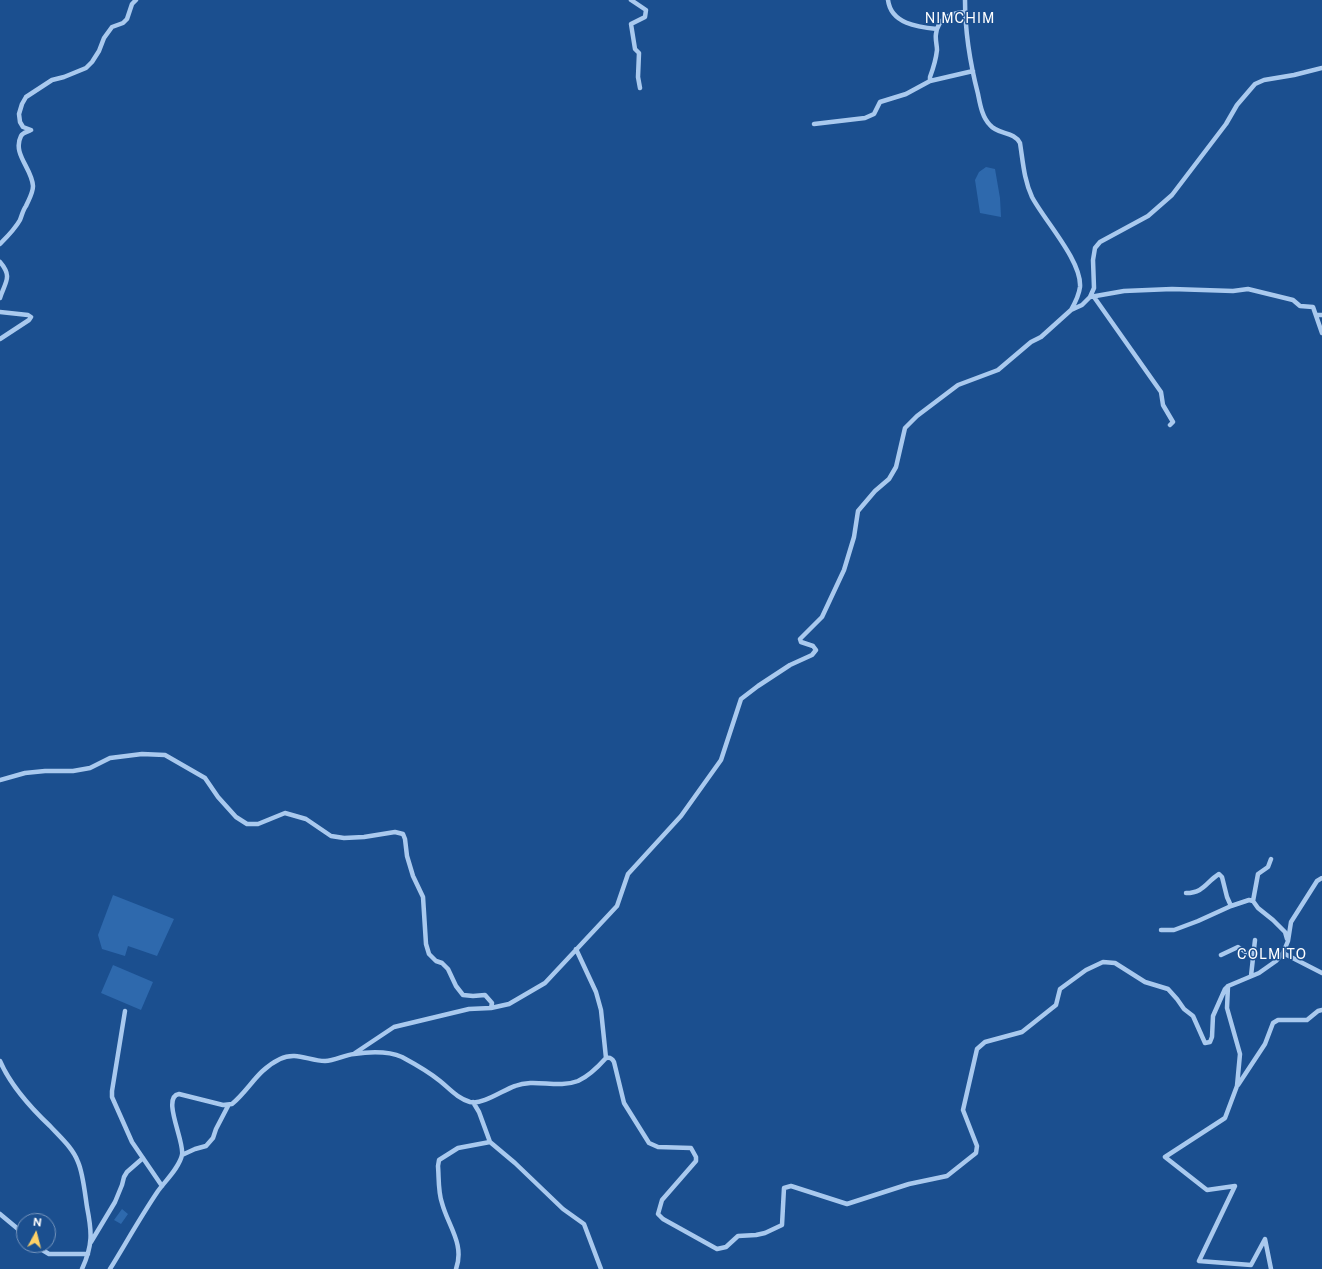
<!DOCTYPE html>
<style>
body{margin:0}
#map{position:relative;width:1322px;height:1269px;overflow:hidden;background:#1b4f8f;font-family:"Public Sans",sans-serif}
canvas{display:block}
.north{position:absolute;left:16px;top:1213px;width:40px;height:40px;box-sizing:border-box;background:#1b4f8f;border:1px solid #7695bc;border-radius:50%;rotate:7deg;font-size:11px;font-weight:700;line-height:16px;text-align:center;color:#fff}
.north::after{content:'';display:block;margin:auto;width:14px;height:18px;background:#ffd166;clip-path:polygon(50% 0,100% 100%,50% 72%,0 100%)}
</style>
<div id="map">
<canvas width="1322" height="1269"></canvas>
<div class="north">N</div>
</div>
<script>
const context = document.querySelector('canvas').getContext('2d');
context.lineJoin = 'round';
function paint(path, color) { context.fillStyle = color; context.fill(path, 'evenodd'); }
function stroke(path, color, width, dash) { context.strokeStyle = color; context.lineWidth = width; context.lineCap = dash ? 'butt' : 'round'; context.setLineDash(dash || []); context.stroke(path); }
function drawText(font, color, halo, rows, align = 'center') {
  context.font = font + ' "Public Sans",sans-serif'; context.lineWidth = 3; context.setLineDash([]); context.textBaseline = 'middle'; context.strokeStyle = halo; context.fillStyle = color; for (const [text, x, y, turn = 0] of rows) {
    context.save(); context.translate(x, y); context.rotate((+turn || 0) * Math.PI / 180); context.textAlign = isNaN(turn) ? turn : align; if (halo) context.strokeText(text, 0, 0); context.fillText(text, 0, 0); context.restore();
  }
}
paint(new Path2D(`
 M986 167 995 169 1000 198 1001 217 980 213 975 180 979 172Z
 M113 895 174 919 157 956 128 946 125 956 102 949 98 935Z
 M113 965 153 982 141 1010 101 993Z
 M122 1209 128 1214 121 1224 114 1220Z`), '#2e69ad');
stroke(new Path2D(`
 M631 0 646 10 645 17 631 24 635 49 639 53 638 77 640 88
 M888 0C891 24 918 27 937 29
 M965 0C965 32 970 63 978 94 980 104 982 117 990 125 998 135 1014 131 1020 143 1023 162 1024 180 1032 197 1044 220 1082 261 1080 287 1079 295 1075 303 1071 310
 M930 81V77C933 69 936 59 937 50 937 45 935 39 936 34 938 18 950 13 965 12
 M814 124 865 118 874 114 880 102 906 94 930 81 973 71
 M0 244C7 237 15 229 20 220 22 215 23 210 26 206 29 199 33 193 33 186 32 168 12 154 21 136 23 132 28 132 31 130L23 127 20 122 19 114 22 104 26 97 52 80 64 77 86 68 92 62 99 51 104 38 112 27 123 23 127 19 132 4 136 0
 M0 262C13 277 5 282 0 298
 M1090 297 1124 291 1172 289 1233 291 1248 289 1293 300 1300 306 1313 307 1322 333
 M1094 297 1161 392 1163 405 1173 422 1170 425
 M0 312 28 315 31 317 29 320 0 339
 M1316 315H1322
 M0 780 25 773 45 771H73L90 768 110 758 142 754 165 755 205 778 218 797 236 817 247 824H258L285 813 306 819 331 836 344 838 364 837 395 832 403 834 405 839 407 856 413 876 423 897 426 944 429 954 436 961 442 963 448 969 456 986 463 995 473 996 485 995 492 1003 491 1008
 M1186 893C1204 893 1206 882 1219 874L1222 877 1227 897 1231 906
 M1253 901 1258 874 1268 867 1271 859
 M1161 930H1174L1198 921 1231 906 1249 900 1253 901 1258 908 1273 920 1285 932 1287 939
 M576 949 596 992 601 1010 606 1058
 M1283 953 1322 973
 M1221 955 1238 947 1253 957
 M1251 976 1255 940
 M1228 986 1227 1008 1240 1054 1237 1086 1225 1118 1165 1157 1207 1190 1235 1186 1199 1261 1251 1265 1265 1239 1271 1269
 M125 1011 112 1091V1097L132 1142 162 1186
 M355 1053 394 1027 469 1009 491 1008 509 1004 545 983 617 906 628 874 681 816 721 760 741 699 758 686 790 665 812 655 816 650 813 646 801 642 800 639 822 617 844 570 854 537 858 511 875 491 889 479 896 467 905 428 917 416 958 385 998 370 1031 342 1041 337 1071 310 1082 305 1090 297 1094 288 1093 260 1095 248 1100 242 1148 216 1172 195 1226 124 1237 105 1255 84 1264 80 1294 75 1322 68
 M0 1061C10 1084 32 1109 50 1126 60 1137 73 1148 78 1162 83 1173 85 1194 87 1207 92 1232 93 1245 82 1269
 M1238 1085 1265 1044 1273 1023 1278 1020H1307L1318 1011 1322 1010
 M473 1102 479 1112 490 1142 515 1163 563 1209 584 1224 601 1269
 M182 1155 195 1149 206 1146 213 1138 216 1129 228 1106
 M0 1214 24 1234
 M91 1242 115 1202 122 1185 124 1177 127 1172 143 1158
 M34 1245 49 1254H88
 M110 1269C126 1243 141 1216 158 1191 166 1180 179 1168 182 1155 185 1142 161 1097 179 1094L223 1105 232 1104C250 1089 257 1070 280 1059 296 1051 309 1061 325 1061 335 1061 344 1055 354 1054 368 1052 388 1051 402 1057 415 1064 429 1072 440 1081 450 1089 457 1098 470 1102 483 1105 503 1090 515 1086 535 1078 557 1089 578 1081 589 1076 598 1067 606 1058 610 1057 612 1058 614 1062L624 1103 649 1143 658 1147 691 1148 696 1157V1161L662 1200 658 1214 663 1219 717 1249 726 1247 738 1236 756 1235 765 1233 782 1225 784 1188 791 1186 847 1204 909 1184 947 1176 976 1153 977 1146 963 1110 977 1049 985 1042 1022 1032 1056 1005 1060 989 1086 970 1103 962 1115 963 1145 982 1168 989 1177 999 1184 1009 1193 1016 1205 1043 1210 1042 1212 1037 1213 1016 1225 989 1228 986 1259 973 1276 961 1283 953 1288 941 1291 922 1317 881 1322 878
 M456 1269C465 1244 448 1226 442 1203 438 1192 439 1178 438 1166L439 1160 458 1148 490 1142`), '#a9c9ee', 4.5);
context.letterSpacing = '1px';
drawText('14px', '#fff', '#1b4f8f', [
 ["NIMCHIM",960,19],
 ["COLMITO",1272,955]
]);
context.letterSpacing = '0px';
</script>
